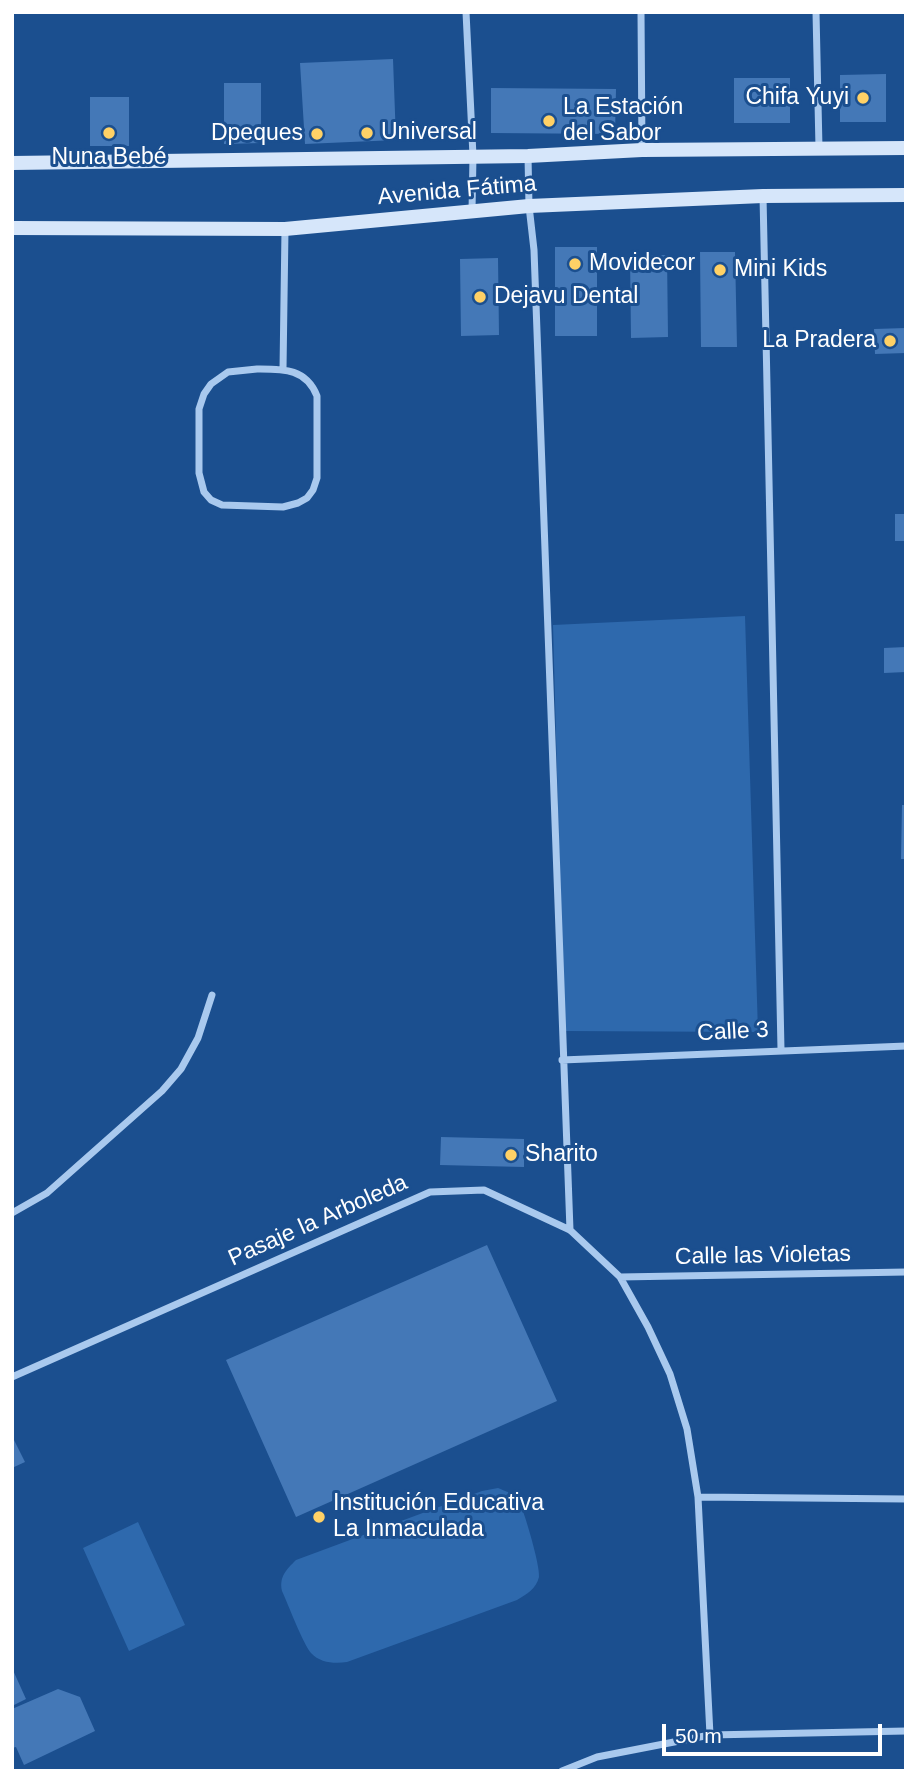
<!DOCTYPE html>
<meta charset="utf-8">
<style>
body{margin:0}
#map{position:relative;width:918px;height:1783px;overflow:hidden;background:#1b4f8f;font-family:Helvetica,sans-serif}
canvas{display:block}
.frame{position:absolute;inset:0;border:14px solid #fff;pointer-events:none}
.scale{position:absolute;left:662px;top:1724px;width:220px;height:32px;box-sizing:border-box;border:4px solid #fff;border-top:0;padding-left:9px;font-size:21px;line-height:24px;white-space:nowrap;color:#fff;-webkit-text-stroke:5px #1b4f8f;paint-order:stroke}
</style>
<div id="map">
<canvas width="918" height="1783"></canvas>
<div class="frame"></div>
<div class="scale">50 m</div>
</div>
<script>
const context = document.querySelector('canvas').getContext('2d');
context.lineJoin = 'round';
function paint(path, color) { context.fillStyle = color; context.fill(path, 'evenodd'); }
function stroke(path, color, width, dash) { context.strokeStyle = color; context.lineWidth = width; context.lineCap = dash ? 'butt' : 'round'; context.setLineDash(dash || []); context.stroke(path); }
function drawText(font, color, halo, rows, align = 'center') {
  context.font = font + ' Helvetica,sans-serif'; context.lineWidth = 6; context.setLineDash([]); context.textBaseline = 'middle'; context.strokeStyle = halo; context.fillStyle = color; for (const [text, x, y, turn = 0] of rows) {
    context.save(); context.translate(x, y); context.rotate((+turn || 0) * Math.PI / 180); context.textAlign = isNaN(turn) ? turn : align; if (halo) context.strokeText(text, 0, 0); context.fillText(text, 0, 0); context.restore();
  }
}
paint(new Path2D(`
 M745 616 758 1032 564 1031 553 625Z
 M498 1488C505 1491 512 1493 517 1498 523 1505 541 1568 539 1577 536 1589 527 1594 517 1600L347 1662C335 1664 320 1663 311 1653 303 1644 288 1604 282 1591 279 1577 286 1570 296 1560L482 1491Z
 M138 1522 185 1625 129 1651 83 1548Z`), '#2e69ad');
paint(new Path2D(`
 M393 59 396 140 305 144 300 63Z
 M886 74V122H840V75Z
 M734 78H790V123H734Z
 M224 83H261V143L224 144Z
 M491 88 616 89 615 134 491 133Z
 M90 97H129V146H90Z
 M555 247H597V336H555Z
 M700 252H735L737 347H701Z
 M667 255 668 337 631 338 630 256Z
 M498 258 499 335 461 336 460 259Z
 M906 328V353L875 354 874 329Z
 M895 514H906V541H895Z
 M906 647V672L884 673V648Z
 M902 805H906V859H901Z
 M441 1137 524 1139V1167L440 1165Z
 M487 1245 557 1401 296 1517 226 1360Z
 M12 1436 25 1462 12 1468Z
 M12 1668 26 1699 12 1706Z
 M58 1689 80 1697 95 1731 24 1765 16 1747 12 1748V1709Z`), '#4478b7');
stroke(new Path2D(`
 M466 12 473 156 472 211
 M641 12 642 150
 M816 12 819 148
 M528 156 529 206 534 250 570 1230
 M763 196 781 1049
 M257 369C283 369 306 368 317 396V478L313 490 307 498 298 503 283 507 222 505 211 500 204 492 199 473V409L204 394 211 384 228 372Z
 M283 369 285 230
 M562 1060 906 1046
 M12 1213 47 1193 162 1091 181 1069 198 1038 212 995
 M620 1277 906 1272
 M12 1377 430 1192 484 1190 570 1230 620 1277 648 1327 670 1374 687 1429 698 1497 710 1735
 M698 1497 906 1499
 M562 1771 597 1757 710 1735 906 1731`), '#a9c9ee', 7);
stroke(new Path2D(`
 M12 163 528 156 642 150 906 148
 M12 228 285 229 529 206 763 196 906 195`), '#d6e6fa', 14);
for (const [x, y, r, color] of [
 [863,98,7,"#ffd166"],
 [549,121,7,"#ffd166"],
 [109,133,7,"#ffd166"],
 [367,133,7,"#ffd166"],
 [317,134,7,"#ffd166"],
 [575,264,7,"#ffd166"],
 [720,270,7,"#ffd166"],
 [480,297,7,"#ffd166"],
 [890,341,7,"#ffd166"],
 [511,1155,7,"#ffd166"],
 [319,1517,7,"#ffd166"]
]) { const dot = new Path2D(); dot.arc(x, y, r, 0, 2 * Math.PI); context.fillStyle = color; context.fill(dot); stroke(dot, '#1b4f8f', 2.5); }
drawText('23px', '#fff', '#1b4f8f', [
 ["Chifa Yuyi",849,98,"right"],
 ["La Estación",563,108],
 ["del Sabor",563,134],
 ["Universal",381,133],
 ["Dpeques",303,134,"right"],
 ["Nuna Bebé",109,158,"center"],
 ["Movidecor",589,264],
 ["Mini Kids",734,270],
 ["Dejavu Dental",494,297],
 ["La Pradera",876,341,"right"],
 ["Sharito",525,1155],
 ["Institución Educativa",333,1504],
 ["La Inmaculada",333,1530]
], 'left');
drawText('23px', '#fff', '#1b4f8f', [
 ["Avenida Fátima",457,191,-5],
 ["Calle 3",733,1032,-3],
 ["Pasaje la Arboleda",318,1221,-24],
 ["Calle las Violetas",763,1256,-1]
]);
</script>
